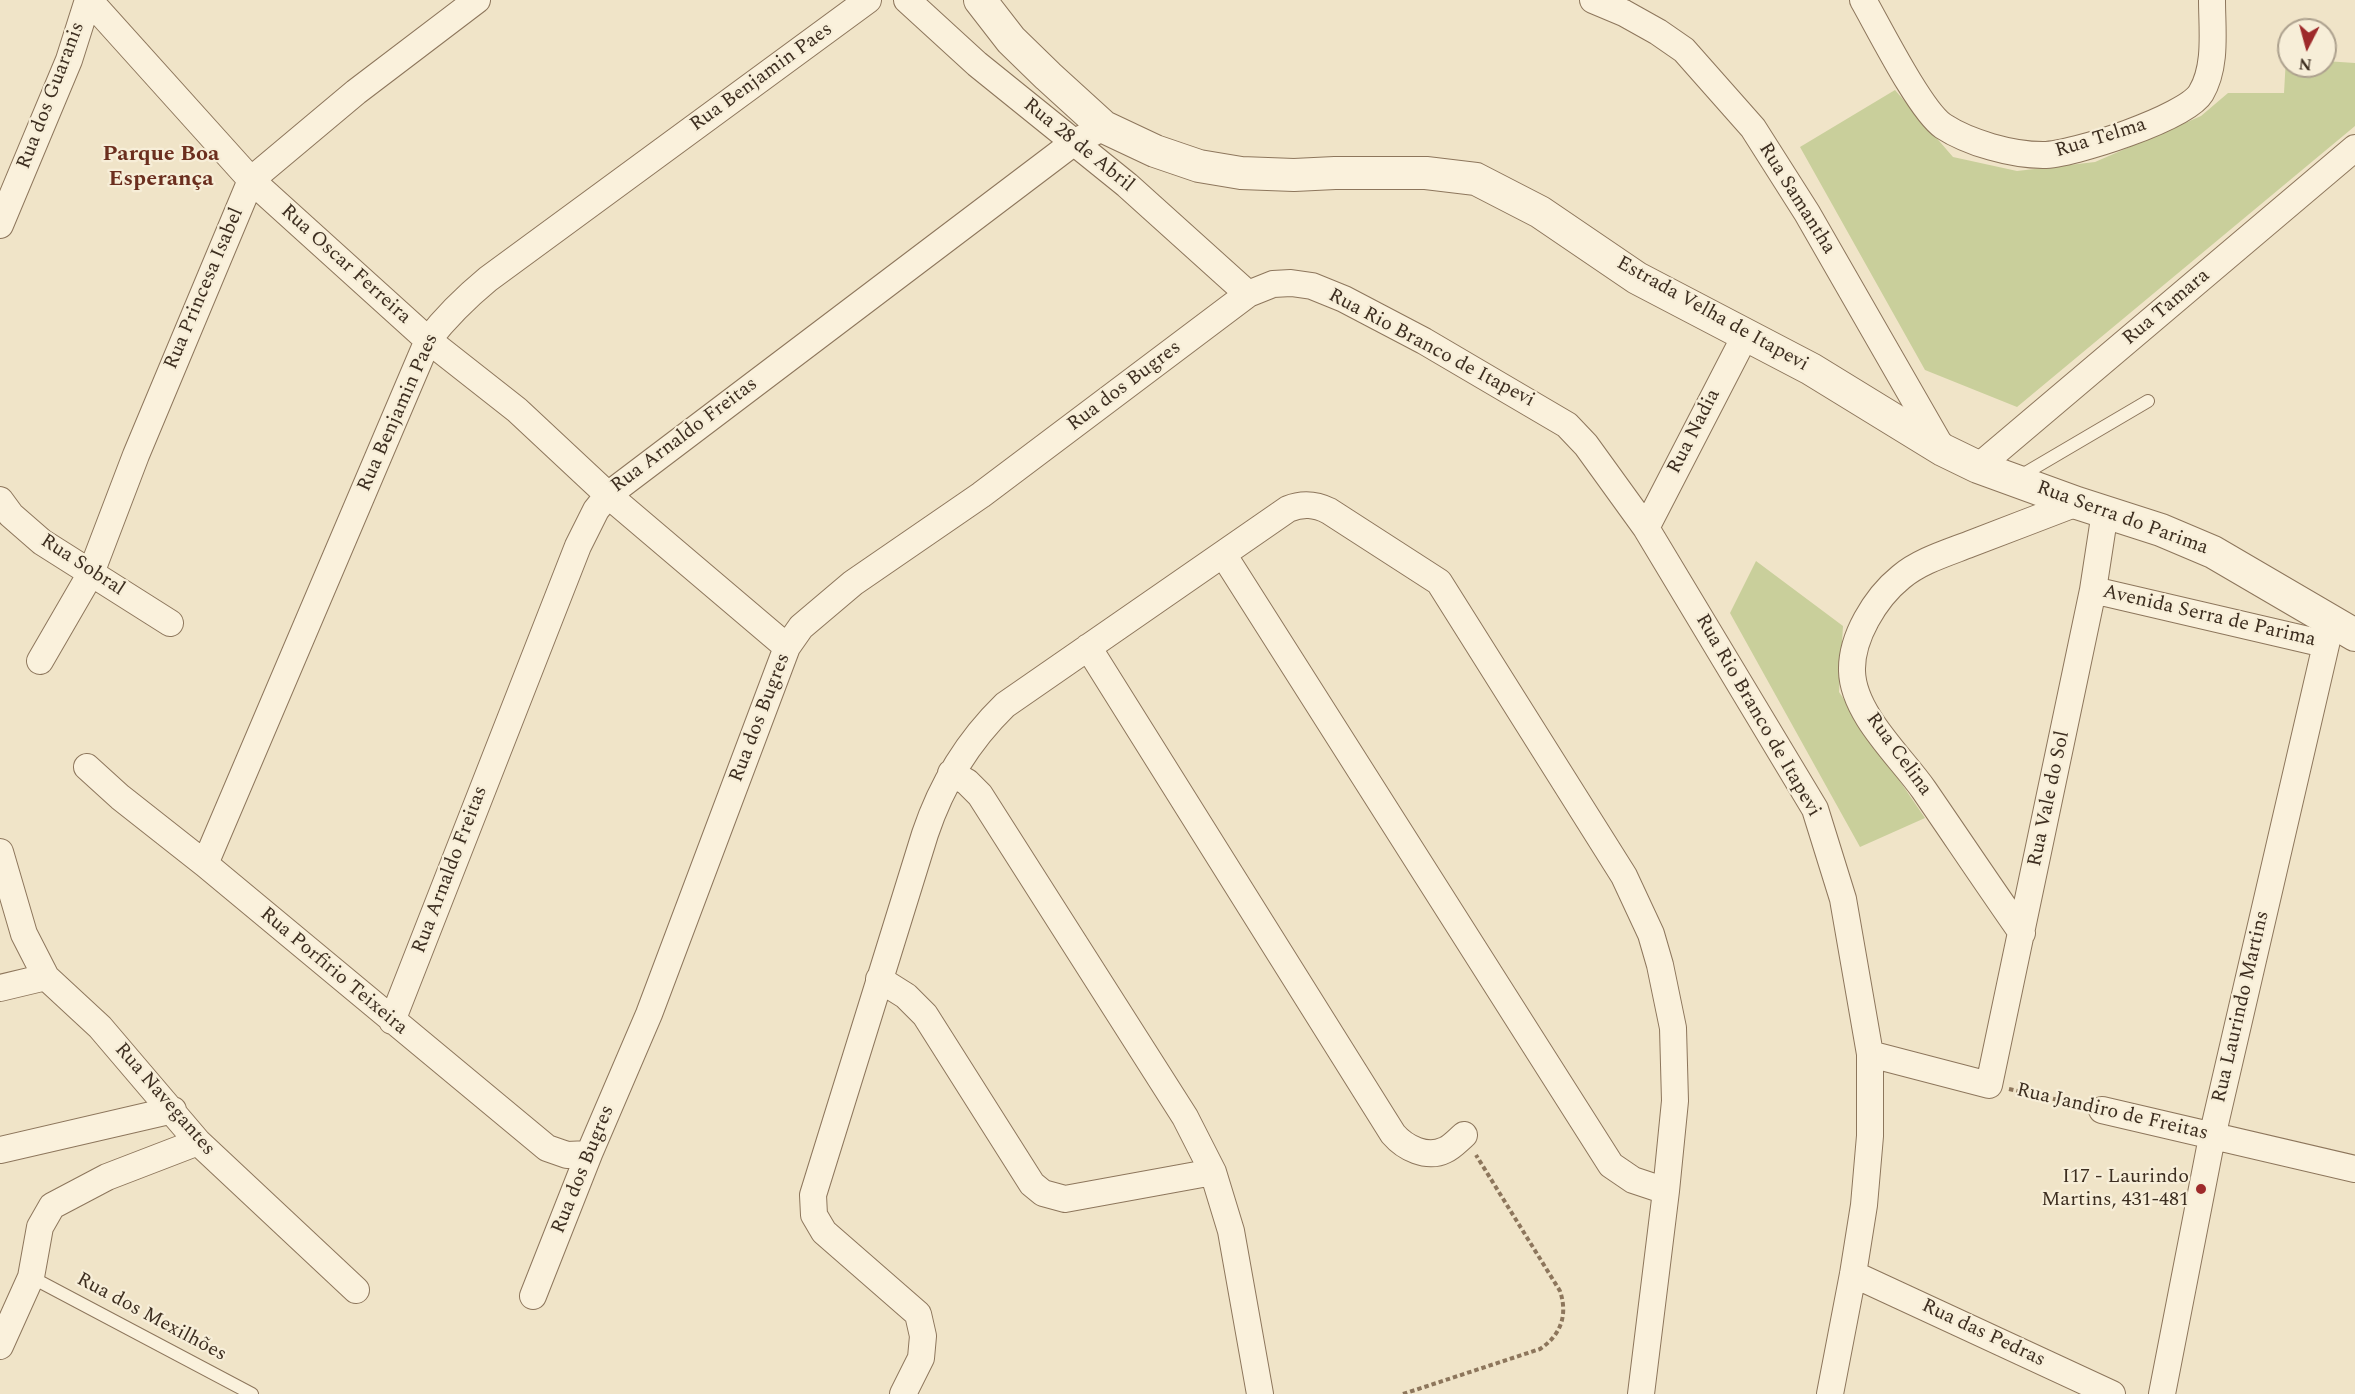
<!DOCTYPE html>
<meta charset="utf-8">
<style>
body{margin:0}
#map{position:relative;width:2355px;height:1394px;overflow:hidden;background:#f0e4c8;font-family:Spectral,serif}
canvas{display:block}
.north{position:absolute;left:2277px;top:18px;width:60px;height:60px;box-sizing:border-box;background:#f7eed8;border:2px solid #ada18e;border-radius:50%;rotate:186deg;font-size:16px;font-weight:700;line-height:24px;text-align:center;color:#3d2e20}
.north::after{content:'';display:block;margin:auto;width:21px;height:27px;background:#9e2a2b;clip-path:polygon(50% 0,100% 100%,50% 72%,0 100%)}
</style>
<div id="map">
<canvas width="2355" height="1394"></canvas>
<div class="north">N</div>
</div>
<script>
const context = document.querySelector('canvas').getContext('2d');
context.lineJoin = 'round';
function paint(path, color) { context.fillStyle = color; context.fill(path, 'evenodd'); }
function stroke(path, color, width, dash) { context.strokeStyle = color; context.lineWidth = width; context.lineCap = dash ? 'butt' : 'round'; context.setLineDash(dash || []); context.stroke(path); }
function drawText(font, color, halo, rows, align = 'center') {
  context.font = font + ' Spectral,serif'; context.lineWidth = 4.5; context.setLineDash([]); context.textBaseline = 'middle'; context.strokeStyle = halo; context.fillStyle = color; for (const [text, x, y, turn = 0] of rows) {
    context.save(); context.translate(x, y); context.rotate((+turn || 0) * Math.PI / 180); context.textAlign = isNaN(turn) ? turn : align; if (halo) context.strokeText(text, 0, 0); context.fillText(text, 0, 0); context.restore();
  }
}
paint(new Path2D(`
 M2286 58H2289V66H2325V61L2355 63V126L2017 407 1925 370 1800 147 1895 90 1953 157 2017 171 2095 162 2201 116 2228 93H2284Z
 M1756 561 1843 626 1839 692 1925 818 1860 847 1730 613Z`), '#c9cf9b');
const service = new Path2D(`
 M2017 478 2148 401
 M31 1277 252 1394`);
const minor = new Path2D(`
 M89 0 251 180 428 340 517 410 608 495 787 647
 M907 0 977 64 1127 185 1248 294
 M1593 0 1624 13 1658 32 1684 50 1753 128 1807 213 1943 450
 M1863 0C1879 28 1920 110 1943 126 1969 143 2012 155 2043 155 2072 155 2186 118 2201 93 2217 66 2212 30 2212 0
 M0 225 69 60 88 0
 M1978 467 2355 148
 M0 500 11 515 42 542 170 623
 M1646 528 1745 336
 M1223 554 1611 1165 1633 1180 1666 1191
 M2093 590 2325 644
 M1088 647 1393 1134C1405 1148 1427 1159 1445 1150 1452 1147 1458 1140 1464 1135
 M40 661 91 573 136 455 251 180 356 92 477 0
 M87 767 120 797 205 864 547 1148 567 1155 589 1154
 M951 773 967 782 980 795 1185 1117 1213 1172 1231 1231 1260 1394
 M0 852 24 934 46 977 100 1027 198 1142 356 1290
 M205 864 428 340C446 317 465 298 488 279L868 0
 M2022 933C1989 886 1957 838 1924 790 1901 757 1853 714 1852 671 1851 638 1875 598 1901 577 1920 561 1947 553 1970 544 2006 530 2041 517 2077 503
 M879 979 906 996 925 1015 1032 1184 1043 1193 1065 1199 1213 1172
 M0 988 46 977
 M392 1021 578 546 596 510 608 495 1073 143 1104 127
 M1870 1054 1989 1085 2093 590 2105 512
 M2102 1110 2355 1169
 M0 1150 173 1110
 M1853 1274 2112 1394
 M533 1296 589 1154 649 1014 787 647 801 627 853 583 981 495 1248 294 1273 284 1291 283 1312 286 1344 299 1424 341 1567 425 1586 445 1646 528 1815 809 1843 899 1870 1054V1136L1864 1205 1853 1274 1830 1394
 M0 1346 31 1277 40 1227 52 1206 107 1177 198 1142
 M903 1394 921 1358 923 1336 918 1314 824 1232 814 1215 813 1195 925 834C942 783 967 742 1005 705L1288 509C1303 503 1315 504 1329 511L1439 582 1624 876 1651 934 1660 965 1673 1028 1675 1101 1666 1191 1641 1394
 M2162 1394 2212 1137 2331 623`);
const tertiary = new Path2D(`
 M980 0 1011 40 1048 76 1104 127 1155 151 1199 166 1241 173 1294 175 1335 173H1426L1476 179 1540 212 1637 278 1811 369 1943 450 1978 467 2077 503 2161 530 2213 552 2355 635`);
stroke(service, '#8d765c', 14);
stroke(minor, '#8d765c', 28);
stroke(tertiary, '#8d765c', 34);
stroke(new Path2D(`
 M2009 1089 2081 1105
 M1403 1394 1540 1349C1561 1335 1568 1315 1560 1291L1476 1155`), '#8d765c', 4, [4.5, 3]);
stroke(service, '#faf1dc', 12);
stroke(minor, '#faf1dc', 26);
stroke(tertiary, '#faf1dc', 32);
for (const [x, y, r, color] of [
 [2201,1189,6,"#9e2a2b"]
]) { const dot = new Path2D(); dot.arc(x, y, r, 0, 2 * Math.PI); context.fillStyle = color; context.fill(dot); stroke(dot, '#f7eed8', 2); }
drawText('20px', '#3d2e20', '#f7eed8', [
 ["Rua Benjamin Paes",762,78,-36],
 ["Rua dos Guaranis",52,96,-69],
 ["Rua Telma",2101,139,-17],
 ["Rua 28 de Abril",1078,146,39],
 ["Rua Samantha",1796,199,58],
 ["Rua Oscar Ferreira",345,265,42],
 ["Rua Princesa Isabel",205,289,-67],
 ["Rua Tamara",2167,308,-40],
 ["Estrada Velha de Itapevi",1712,315,29],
 ["Rua Rio Branco de Itapevi",1431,349,28],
 ["Rua dos Bugres",1125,387,-37],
 ["Rua Benjamin Paes",399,413,-66],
 ["Rua Nadia",1695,432,-63],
 ["Rua Arnaldo Freitas",685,436,-37],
 ["Rua Serra do Parima",2122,519,20],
 ["Rua Sobral",82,566,33],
 ["Avenida Serra de Parima",2209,617,13],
 ["Rua Rio Branco de Itapevi",1757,716,60],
 ["Rua dos Bugres",761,718,-69],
 ["Rua Celina",1898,755,54],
 ["Rua Vale do Sol",2050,799,-78],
 ["Rua Arnaldo Freitas",451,870,-69],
 ["Rua Porfirio Teixeira",333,972,40],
 ["Rua Laurindo Martins",2242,1007,-77],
 ["Rua Navegantes",164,1100,49],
 ["Rua Jandiro de Freitas",2112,1113,13],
 ["Rua dos Bugres",584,1170,-68],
 ["Rua dos Mexilhões",151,1318,28],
 ["Rua das Pedras",1983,1334,25]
]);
drawText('20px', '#3d2e20', '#f7eed8', [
 ["I17 - Laurindo",2189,1178],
 ["Martins, 431-481",2189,1201]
], 'right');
drawText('bold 22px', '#6b2e1e', '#f7eed8', [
 ["Parque Boa",161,156],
 ["Esperança",161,181]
]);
</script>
